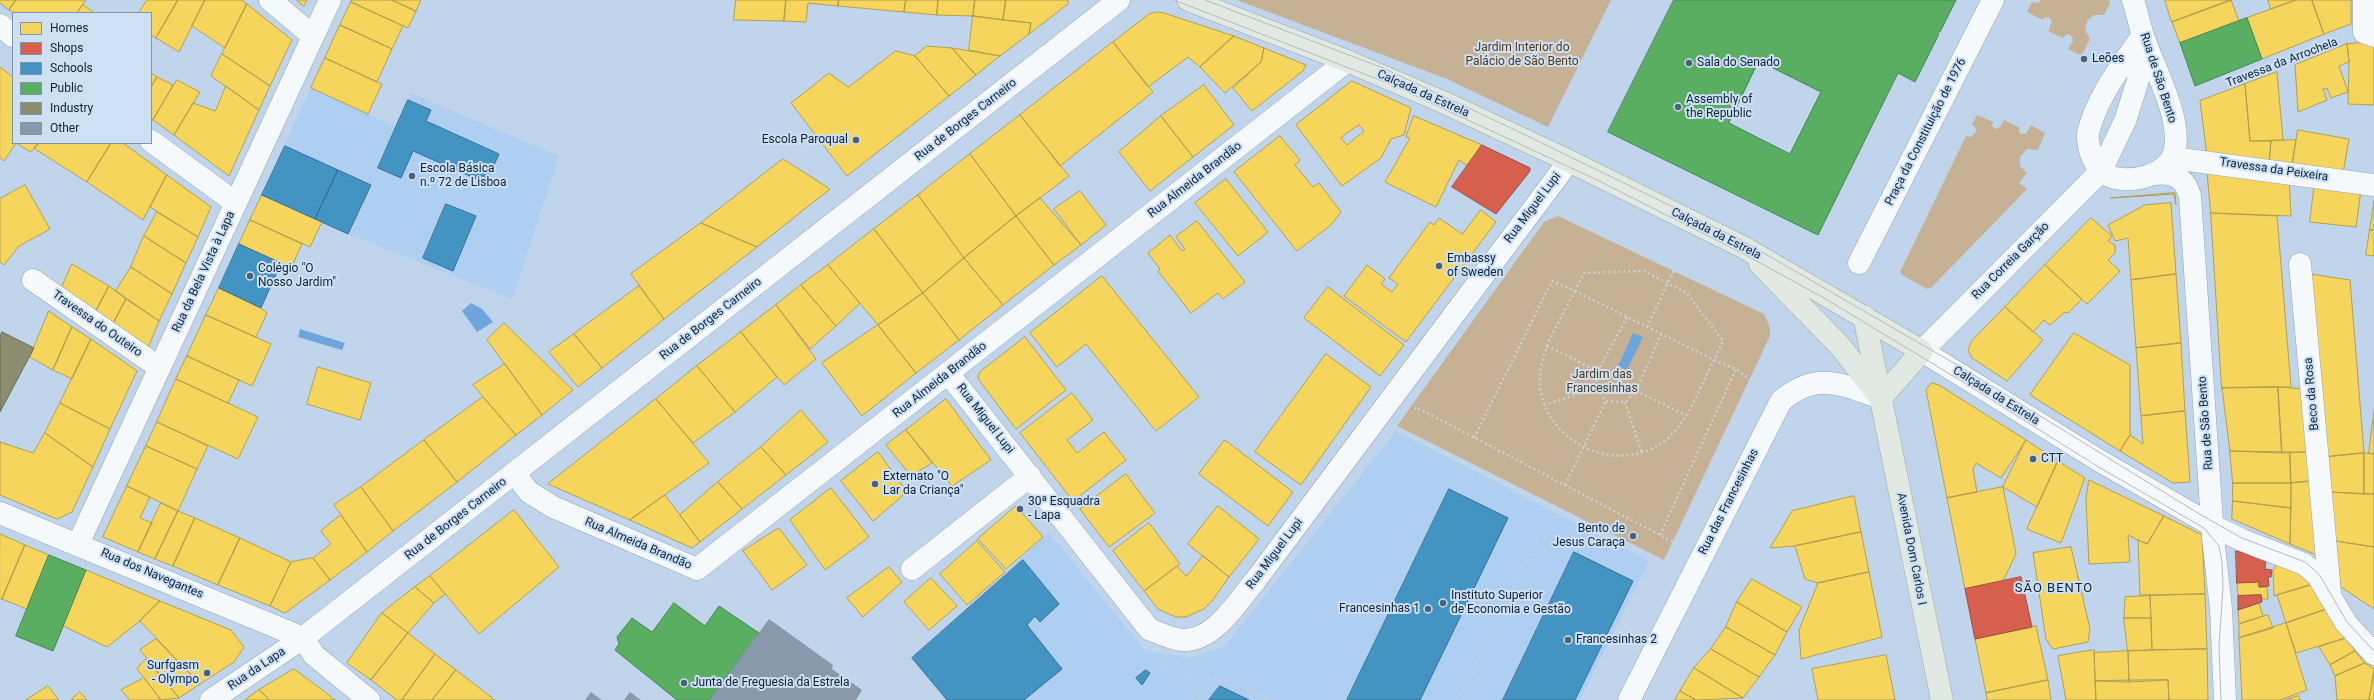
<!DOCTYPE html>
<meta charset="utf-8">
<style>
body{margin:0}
#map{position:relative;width:2374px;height:700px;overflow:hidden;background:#c0d5eb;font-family:Roboto,sans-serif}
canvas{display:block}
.legend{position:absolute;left:12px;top:12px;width:140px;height:132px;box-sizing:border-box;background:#cde0f4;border:1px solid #8194a8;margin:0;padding:5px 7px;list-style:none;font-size:12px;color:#0f2235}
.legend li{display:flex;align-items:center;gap:8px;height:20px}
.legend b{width:20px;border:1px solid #8194a8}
</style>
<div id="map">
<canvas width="2374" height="700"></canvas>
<ul class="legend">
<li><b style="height:11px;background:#f6d55c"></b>Homes</li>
<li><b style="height:11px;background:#d6604d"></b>Shops</li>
<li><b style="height:11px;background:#4393c3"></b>Schools</li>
<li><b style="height:11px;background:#5aae61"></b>Public</li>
<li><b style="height:11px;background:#8c8c6e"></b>Industry</li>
<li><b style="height:11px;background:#8799ab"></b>Other</li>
</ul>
</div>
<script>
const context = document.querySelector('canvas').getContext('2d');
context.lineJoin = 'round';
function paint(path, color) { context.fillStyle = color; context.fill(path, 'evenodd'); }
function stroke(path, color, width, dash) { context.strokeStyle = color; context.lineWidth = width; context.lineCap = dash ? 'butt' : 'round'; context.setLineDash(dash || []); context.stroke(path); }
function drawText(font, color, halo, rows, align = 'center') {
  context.font = font + ' Roboto,sans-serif'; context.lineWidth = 4; context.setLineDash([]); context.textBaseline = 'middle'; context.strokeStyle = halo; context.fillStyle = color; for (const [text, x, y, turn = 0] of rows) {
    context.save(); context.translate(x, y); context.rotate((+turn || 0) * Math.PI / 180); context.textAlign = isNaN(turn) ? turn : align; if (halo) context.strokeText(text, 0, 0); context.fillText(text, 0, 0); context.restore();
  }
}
paint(new Path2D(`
 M311 88 396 127 411 93 559 156 512 299 348 234 262 195Z
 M1396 431 1649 561 1580 700H947L912 658 1049 533 1145 651 1192 658 1225 646Z`), '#aecff1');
paint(new Path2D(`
 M1237 0H1611L1548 127 1447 79Z
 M2041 0H2109L2110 3 2104 15H2094L2087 21 2085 30 2090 39 2083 53 2080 55 2068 49 2073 41 2072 36 2067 34 2063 38 2048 31 2052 22 2050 18 2045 17 2043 20 2027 12 2032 2 2038 3Z
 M1977 115 1993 122 1992 126 1996 129 2000 127 2004 120 2019 127V131L2021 134H2026L2031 125 2045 133 2038 150 2027 149 2020 157V166L2027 173 2019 183 2027 189 1931 288 1927 289 1902 275 1900 272 1966 136 1971 137 1976 132V129L1972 124Z
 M1558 216 1764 314 1770 328V336L1664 560 1397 426 1544 222Z`), '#c7b195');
paint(new Path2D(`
 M471 303 482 309 493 322 477 332 462 311Z
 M300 329 345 343 342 350 298 337Z
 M1633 333 1643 337 1627 370 1618 366Z`), '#6da5dc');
const homes = new Path2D(`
 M0 0H16L9 10 0 3Z
 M16 0H86L77 13H13L9 10Z
 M147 0H178L156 38 151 35V13H139Z
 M178 0H205L179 52 156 38Z
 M205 0H242L247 4 225 48 192 26Z
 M297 0H307L304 6Z
 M352 0H392L416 11 408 28 351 2Z
 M392 0H421L416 11Z
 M736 0H786L784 21 734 20Z
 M786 0H839L838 6 808 3 806 22 784 21Z
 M839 0H906L904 12 838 6Z
 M906 0H938L937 15 904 12Z
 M938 0H975L973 16 937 15Z
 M975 0H1006L1003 20 973 16Z
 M1006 0H1068V4L1029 34 1031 23 1003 20Z
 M2165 0H2232L2172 22Z
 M2231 0 2239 21 2180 43 2172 22Z
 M2268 0H2296L2271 9Z
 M2296 0H2312L2324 34 2262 59 2247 18Z
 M2312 0H2351V24L2324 34Z
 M351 2 403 26 392 49 340 25Z
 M247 4 292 40 270 86 222 54Z
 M83 5 95 13H77Z
 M1157 12 1164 13 1234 36 1200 67 1188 57 1148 87 1113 42 1149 14Z
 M973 16 1031 23 1029 34 1000 56 969 50Z
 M340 25 392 49 377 82 325 58Z
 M1234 36 1264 48 1261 62 1225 93 1200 67Z
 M1113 42 1153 92 1060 166 1020 115Z
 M2374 42V105L2348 104 2349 62 2347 44Z
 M2347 44 2349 62 2339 66 2348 92 2331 98 2327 88 2323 89 2327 100 2298 112 2295 65Z
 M927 46 952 48 976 75 949 96 915 56Z
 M952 48 1000 56 976 75Z
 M1264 48 1306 65 1303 71 1252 111 1233 88 1261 62Z
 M896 51 915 56 949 96 847 176 791 103 829 73 848 87Z
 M222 54 270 86 259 110 211 76Z
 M325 58 382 84 368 114 311 88Z
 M0 67 13 77V143H16L4 161 0 158Z
 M2277 72 2283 140 2250 141 2245 84Z
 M151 73 157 77 151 87Z
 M157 77 173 85 153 120 151 119V87Z
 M177 80 200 92 174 135 153 120Z
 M1352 81 1411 108 1404 135 1391 139 1381 158 1342 186 1296 125ZM1359 125 1364 131 1347 145 1341 138Z
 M2245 84 2250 141H2271L2269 163 2207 155 2200 101Z
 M1204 85 1234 125 1193 157 1161 116Z
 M226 86 259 110 229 176 174 135 193 103 215 111Z
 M1020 115 1069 176 1016 216 970 154Z
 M1161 116 1193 157 1150 191 1119 152Z
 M1414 116 1482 145 1468 166 1459 160 1436 207 1385 182 1410 138 1406 137Z
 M2298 130 2349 139 2343 173 2292 166Z
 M1280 136 1300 160 1295 165 1313 187 1319 183 1341 212 1331 225 1297 251 1234 172Z
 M2296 140 2292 166 2269 163 2271 141Z
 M17 143H38L31 152Z
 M39 143H111L87 182 35 149Z
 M111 143H123L167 175 143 220 87 182Z
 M970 154 1016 216 964 258 918 195Z
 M783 159 830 189 757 247 701 223Z
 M2207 167 2289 178 2291 216 2211 213Z
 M167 175 211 207 198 237 150 207Z
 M1226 179 1268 232 1238 256 1195 203Z
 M2315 182 2361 190 2356 227 2310 222Z
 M25 185 50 229 19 246 4 265 0 262V199Z
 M1080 191 1106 225 1081 245 1054 209Z
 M2175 193 2176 205 2174 194 2111 198Z
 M262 195 322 222 310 247 250 220Z
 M918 195 964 258 923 293 874 229Z
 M1040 198 1081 245 1054 265 1016 216Z
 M2374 201V230H2370Z
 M2171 203 2176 274 2131 280 2128 238 2115 241 2108 225 2145 205Z
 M1481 210 1496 222 1406 342 1344 296 1367 265 1385 279 1381 284 1392 292 1398 284 1389 278 1430 222 1434 225 1439 218 1462 234Z
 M157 212 198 237 186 263 144 236Z
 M2211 213 2277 216 2291 387 2222 388Z
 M1016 216 1054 265 1003 305 964 258Z
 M2091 218 2112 236 2108 241 2115 245V253L2108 260 2120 271 2087 304 2045 265Z
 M250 220 302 244 291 268 239 244Z
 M1197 221 1245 282 1223 299 1218 293 1191 313 1158 271 1160 269 1148 253 1170 235 1182 251 1185 249 1176 237Z
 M701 223 757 247 664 319 631 274Z
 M874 229 923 293 878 325 828 265Z
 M2370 230H2374V256L2366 255Z
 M144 236 186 263 172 294 131 267Z
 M964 258 1003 305 959 340 923 293Z
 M72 264 109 286 96 311 62 287Z
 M828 265 860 303 836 326 801 285Z
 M2045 265 2082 299 2068 313 2065 312 2050 325 2044 320 2033 332 2005 307Z
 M131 267 172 294 159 321 116 291Z
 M2176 274 2181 343 2136 348 2131 280Z
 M2311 274 2350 280 2364 453 2325 457Z
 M1102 276 1199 397 1156 431 1086 344 1057 367 1030 333Z
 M801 285 836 326 810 349 776 305Z
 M109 286 126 299 113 324 96 311Z
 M639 286 664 319 602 368 574 334Z
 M1328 287 1404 345 1380 376 1304 318Z
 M219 288 261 308 267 313 256 337 206 315Z
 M923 293 959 340 916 373 878 325Z
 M126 299 159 321 148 348 113 324Z
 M776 305 816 359 784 385 741 332Z
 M2005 307 2043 340 2007 381 1972 358 1968 350 1971 342Z
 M49 311 72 327 53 370 30 357Z
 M206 315 271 344 252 386 187 356Z
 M504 323 573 390 542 415 487 340Z
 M878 325 916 373 862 416 822 363Z
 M72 327 91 339 72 379 53 370Z
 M741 332 777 377 735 412 697 366Z
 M2074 333 2130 365V435L2120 451 2030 395Z
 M574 334 602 368 578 387 549 352Z
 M1025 337 1066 390 1016 429 979 380 978 376 980 372Z
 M91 339 137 371 110 429 60 403Z
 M2181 343 2185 411 2141 416 2136 348Z
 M1326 354 1371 387 1301 485 1255 452Z
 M187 356 239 380 228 403 176 379Z
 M505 364 542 415 516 435 473 385Z
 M697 366 735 412 693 443 656 399Z
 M318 367 371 383 360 420 307 404Z
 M176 379 258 417 238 459 157 422Z
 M1932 383 1939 385 2026 440 2001 478 1976 463 1973 469 1977 492 1947 498 1926 390Z
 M2278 387 2282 453 2230 451 2222 388Z
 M2278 387 2306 389 2311 452 2282 453Z
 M1072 393 1093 420 1067 440 1077 453 1104 432 1126 460 1073 501 1020 433Z
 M483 397 516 435 457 482 424 440Z
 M656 399 709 463 630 520 548 484Z
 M946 399 991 460 952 486 906 430Z
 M60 403 110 429 93 467 45 433Z
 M801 410 828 442 786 475 761 447Z
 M2185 411 2190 482 2173 483 2120 451 2130 435 2143 444 2141 416Z
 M2374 411V454L2369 453Z
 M157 422 208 446 197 469 146 446Z
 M906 430 932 463 911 476 886 445Z
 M45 433 93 467 72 512 57 519 0 495V442L33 453Z
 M424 440 457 482 393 531 361 487Z
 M1225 440 1293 492 1268 526 1199 474Z
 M2026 440 2058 461 2037 507 2003 487Z
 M146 446 197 469 178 511 127 486Z
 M761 447 786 475 742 509 718 482Z
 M2230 451 2290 452 2291 483H2233Z
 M878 452 907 492 873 521 841 481Z
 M2290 452H2311L2313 481 2291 483Z
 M2364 453V494L2329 492 2325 457Z
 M2364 453 2374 454V494H2364Z
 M2058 461 2085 478 2061 543 2027 529Z
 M1126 474 1155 513 1109 547 1080 509Z
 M2089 480 2164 516 2147 544 2128 535 2130 562 2089 564 2086 500Z
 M2313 481 2319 556 2290 544 2291 483Z
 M718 482 742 509 700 542 680 515Z
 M2233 483H2291V508L2233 501Z
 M127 486 150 497 140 518 152 523 138 552 103 537Z
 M361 487 393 531 367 552 334 505Z
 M2003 487 2016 554 2003 581 1965 589 1947 498Z
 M831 488 869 537 825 570 790 520Z
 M2329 492 2374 494V547L2336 541Z
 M665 495 700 542 692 548 630 520Z
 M1854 496 1861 532 1795 546 1770 548 1792 511Z
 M2233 501 2291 508 2290 544 2232 519Z
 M161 503 178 511 155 559 138 552Z
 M1016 506 1043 537 1006 569 978 539Z
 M1218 506 1259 539 1229 577 1188 544Z
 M514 510 559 567 479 634 430 576Z
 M178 511 195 518 173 566 155 559Z
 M341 515 367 552 330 580 313 558 331 544 321 531Z
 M2164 516 2202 535 2205 594 2140 595 2138 540 2147 544Z
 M195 518 240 538 218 585 173 566Z
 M1149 523 1180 564 1144 591 1113 551Z
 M779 528 807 565 772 590 743 551Z
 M1861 532 1869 572 1818 583 1805 579 1795 546Z
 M0 534 25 545 2 599H0Z
 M240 538 291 562 270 606 218 585Z
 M977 541 1005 572 967 605 940 574Z
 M2336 541 2374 547V609L2341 587Z
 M25 545 49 555 27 609 2 599Z
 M2071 547 2090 629 2088 642 2053 649 2046 639 2033 553Z
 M1203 556 1229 577 1212 601 1204 609 1186 617H1176L1158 609 1144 591 1177 566 1186 576Z
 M313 558 330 580 285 613 270 606 291 562Z
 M2278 561 2303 571 2314 584 2274 596 2273 571Z
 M889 567 902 582 863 617 847 598Z
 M86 570 160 601 140 621 107 647 63 626Z
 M1869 572 1882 637 1801 659 1799 630 1818 583Z
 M430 576 445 594 434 603 415 587Z
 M931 578 957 606 929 630 904 602Z
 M1752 579 1802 607 1787 632 1737 602Z
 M2259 582V587H2267L2268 599H2262L2261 595 2238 596 2237 583Z
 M2314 584 2327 609 2286 623 2277 595Z
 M415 587 434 603 408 633 382 613Z
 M2205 594 2207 649 2152 650 2150 596Z
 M2150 596 2151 618H2124L2125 597Z
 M160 601 231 630 244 647 234 662 200 684 140 621Z
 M1737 602 1787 632 1775 655 1726 627Z
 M2259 603 2263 616 2239 624 2238 610Z
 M2327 609 2346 638 2296 653 2286 623Z
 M382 613 408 633 371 680 347 663Z
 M2268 615 2273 628 2239 638V624Z
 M2124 618H2151L2152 650 2128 651Z
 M2286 623 2307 690 2280 700H2242L2239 638Z
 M2036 626 2048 680 1986 693 1975 639Z
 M1726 627 1775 655 1759 677 1711 649Z
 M408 633 435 654 402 700H397L371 680Z
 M2346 638 2355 651 2330 665 2319 647Z
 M156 639 200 684 179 698 140 650Z
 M1711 649 1759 677 1743 698 1694 668Z
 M2207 649 2208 700H2169L2168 680 2129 682 2128 651Z
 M2094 650 2096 700H2066L2058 656Z
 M2128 651 2129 682 2095 681 2094 653Z
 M2355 651 2365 663 2335 676 2330 665Z
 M435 654 456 670 432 700H402Z
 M1886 655 1895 700H1818L1812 669Z
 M146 659 179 698 161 700 137 669Z
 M2365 663 2374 669 2369 700H2337L2335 676Z
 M1694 668 1743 698 1696 700 1680 691Z
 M294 669 325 692 335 700H270L259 690Z
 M456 670 495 700H432Z
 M2374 673V700H2369Z
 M144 678 161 700H130L121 690Z
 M2048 680 2051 700H1987L1986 693Z
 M2168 680 2169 700H2096L2095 681Z
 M48 686 59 700H26Z
 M259 690 270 700H245Z
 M1680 691 1696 700H1675Z
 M80 692 87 700H71Z
 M2299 696 2300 700H2285Z`);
paint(homes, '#f6d55c');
stroke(homes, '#b19f50', 1);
const shops = new Path2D(`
 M1482 145 1530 168V171L1496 214 1452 187Z
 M2236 551 2266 559 2265 569 2272 570 2271 577H2268L2269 586 2259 587V582L2237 583Z
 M2021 577 2032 627 1975 639 1965 589Z
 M2261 595 2262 602 2238 610V596Z`);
paint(shops, '#d6604d');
stroke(shops, '#9a4d46', 1);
const schools = new Path2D(`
 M408 100 431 110 426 121 499 154 486 183 413 151 401 178 378 168Z
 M285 146 338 170 315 219 262 195Z
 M338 170 371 185 348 234 315 219Z
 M446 204 476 216 453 271 423 258Z
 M239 244 281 263 261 308 219 288Z
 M1449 489 1508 518 1420 700H1347Z
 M1574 552 1633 581 1575 700H1503Z
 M1023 560 1059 604 1040 622 1035 616 1027 625 1062 669 1024 700H947L912 658Z
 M1146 670 1150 673 1142 685 1136 678Z
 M1220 686 1249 700H1209Z`);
paint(schools, '#4393c3');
stroke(schools, '#337198', 1);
const public = new Path2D(`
 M1674 0H1956L1915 82 1898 73 1818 235 1608 132ZM1759 61 1821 92 1790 154 1729 123Z
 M2247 18 2262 59 2195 86 2180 43Z
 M49 555 86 570 53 651 16 636Z
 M674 603 705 626 719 606 759 633 709 700H677L615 650 619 644 617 637 632 618 652 632Z`);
paint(public, '#5aae61');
stroke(public, '#448454', 1);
const industry = new Path2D(`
 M2 332 34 348 0 412V338Z`);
paint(industry, '#8c8c6e');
stroke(industry, '#666c5d', 1);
paint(new Path2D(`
 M769 619 833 665 832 669 862 690 856 700H709Z
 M591 692 602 700H585Z
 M630 692 641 700H624Z`), '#8799ab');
const minor = new Path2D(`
 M270 0 313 36
 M2133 0C2137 12 2139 24 2143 35 2153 67 2181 115 2175 149 2171 175 2129 186 2107 175 2099 171 2094 162 2091 154 2089 147 2087 140 2088 133 2097 96 2122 65 2143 35
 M2364 0V32L2374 36
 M0 25 13 36
 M2143 35 2138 80 2125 121 2101 171 1922 351 2100 461 2213 526 2242 540 2304 564 2318 576 2346 623 2374 654
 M151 141 236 203
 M2173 158 2374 185
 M2154 174C2173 172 2185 177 2190 196L2213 537 2221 609 2225 700
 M1859 263 1993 0
 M2300 264 2330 593
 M33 280 160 368
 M948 373 1149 629C1159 633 1171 639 1182 640 1214 642 1237 602 1255 581L1569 161
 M514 473 529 492 553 507 697 569 1347 61
 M0 513 303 638
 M78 544 330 0
 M912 569 1030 476
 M303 638 314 655 369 700
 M211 700 303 638 1119 0
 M1629 700 1781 401C1818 370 1841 385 1881 398`);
const major = new Path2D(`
 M1188 0 1347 61 1445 103 1569 161 1743 247 1922 351 1881 398
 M1760 264 1840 346 1879 396
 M1864 316 1942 700`);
stroke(minor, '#93a5b7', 23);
stroke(major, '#96a8a4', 23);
stroke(new Path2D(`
 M1939 33 1947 37
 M1990 57 2075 98
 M2192 98 2342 40
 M1816 263 1821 254
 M2323 268 2374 276
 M1575 291 1714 360C1701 385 1690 418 1668 438 1619 481 1536 440 1540 375 1542 346 1562 317 1575 291Z
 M1627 317 1598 371 1596 388 1606 401 1625 402 1636 391 1661 334
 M1647 327 1686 245
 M1547 346 1598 371
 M1636 391 1686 415
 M1625 402 1642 453
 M1544 405 1596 388
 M1415 409 1416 407 1681 546
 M1474 438 1552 281 1575 291 1584 273 1644 271 1667 283 1687 293 1723 341 1714 360 1736 369 1762 388
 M1565 485 1606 401
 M1660 535 1736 369
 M901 589 889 599 924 638 901 659 941 700
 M1161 666 1201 679 1228 680 1271 700
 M1195 700 1211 680
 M1459 700 1538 537`), '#cad1d8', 2.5, [2, 3]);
stroke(minor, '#f6f9fc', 22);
stroke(major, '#e2e9e3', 22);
stroke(new Path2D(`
 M1174 0 1390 84 1593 178 1742 253 1824 298 1958 379 2097 466 2204 528 2219 546 2222 562 2223 587 2219 646 2221 700
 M1205 0 1383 68 1513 129 1743 241 1964 369 2201 515 2242 538 2305 562 2319 574 2347 622 2374 651`), '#b3b9bf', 1);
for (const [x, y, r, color] of [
 [2084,59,4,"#4d6175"],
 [1689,63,4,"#4d6175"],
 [1678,107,4,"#4d6175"],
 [856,140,4,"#4d6175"],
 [412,176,4,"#4d6175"],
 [1439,266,4,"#4d6175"],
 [250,276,4,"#4d6175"],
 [2033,459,4,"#4d6175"],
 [875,484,4,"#4d6175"],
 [1020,509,4,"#4d6175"],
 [1633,536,4,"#4d6175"],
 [1443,603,4,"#4d6175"],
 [1428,609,4,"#4d6175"],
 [1568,640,4,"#4d6175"],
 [207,673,4,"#4d6175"],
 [684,683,4,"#4d6175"]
]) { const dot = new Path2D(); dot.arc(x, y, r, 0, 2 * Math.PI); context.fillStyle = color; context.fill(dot); stroke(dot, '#cde0f4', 1.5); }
drawText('12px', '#553917', '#cde0f4', [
 ["Jardim Interior do",1522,48],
 ["Palácio de São Bento",1522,62],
 ["Jardim das",1602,375],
 ["Francesinhas",1602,389]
]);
drawText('12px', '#0f2235', '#cde0f4', [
 ["Leões",2092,59],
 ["Sala do Senado",1697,63],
 ["Assembly of",1686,100],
 ["the Republic",1686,114],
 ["Escola Paroqual",848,140,"right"],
 ["Escola Básica",420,169],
 ["n.º 72 de Lisboa",420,183],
 ["Embassy",1447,259],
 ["of Sweden",1447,273],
 ["Colégio \"O",258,269],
 ["Nosso Jardim\"",258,283],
 ["CTT",2041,459],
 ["Externato \"O",883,477],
 ["Lar da Criança\"",883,491],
 ["30ª Esquadra",1028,502],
 ["- Lapa",1028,516],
 ["Bento de",1625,529,"right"],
 ["Jesus Caraça",1625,543,"right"],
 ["Instituto Superior",1451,596],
 ["de Economia e Gestão",1451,610],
 ["Francesinhas 1",1420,609,"right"],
 ["Francesinhas 2",1576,640],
 ["Surfgasm",199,666,"right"],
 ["- Olympo",199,680,"right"],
 ["Junta de Freguesia da Estrela",692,683]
], 'left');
drawText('12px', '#0f2235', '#cde0f4', [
 ["Travessa da Arrochela",2282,63,-21],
 ["Rua de São Bento",2158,78,72],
 ["Calçada da Estrela",1423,94,24],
 ["Rua de Borges Carneiro",966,120,-38],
 ["Praça da Constituição de 1976",1926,132,-63],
 ["Travessa da Peixeira",2274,170,8],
 ["Rua Almeida Brandão",1195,180,-38],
 ["Rua Miguel Lupi",1533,208,-53],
 ["Calçada da Estrela",1716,234,27],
 ["Rua Correia Garção",2011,261,-45],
 ["Rua da Bela Vista à Lapa",204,272,-65],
 ["Rua de Borges Carneiro",711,319,-38],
 ["Travessa do Outeiro",97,324,35],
 ["Rua Almeida Brandão",940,380,-38],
 ["Beco da Rosa",2312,394,-95],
 ["Calçada da Estrela",1996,396,32],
 ["Rua Miguel Lupi",985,419,52],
 ["Rua de São Bento",2206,423,-94],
 ["Rua das Francesinhas",1729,502,-63],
 ["Rua de Borges Carneiro",456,519,-38],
 ["Rua Almeida Brandão",638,544,23],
 ["Avenida Dom Carlos I",1911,549,79],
 ["Rua Miguel Lupi",1275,554,-53],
 ["Rua dos Navegantes",152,574,23],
 ["Rua da Lapa",257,669,-34]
]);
context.letterSpacing = '1px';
drawText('13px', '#0f2235', '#cde0f4', [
 ["SÃO BENTO",2054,589]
]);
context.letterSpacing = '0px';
</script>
